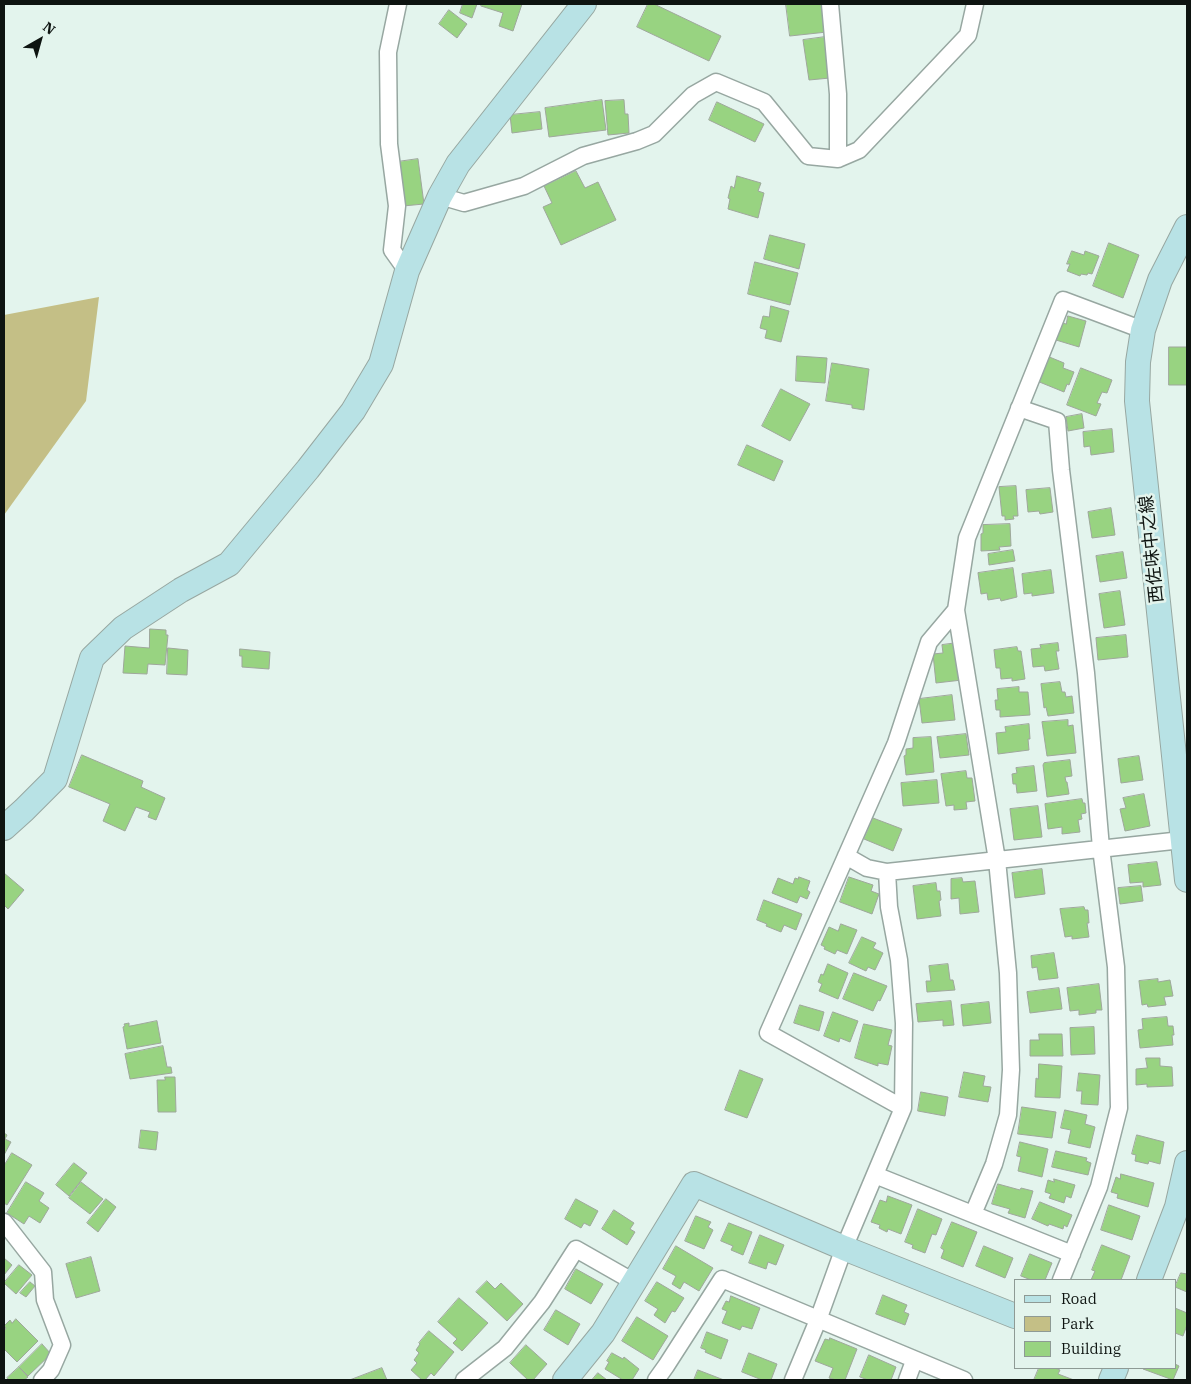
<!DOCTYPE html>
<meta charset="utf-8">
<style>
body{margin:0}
#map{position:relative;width:1191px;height:1384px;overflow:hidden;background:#e3f4ed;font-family:"IBM Plex Serif",serif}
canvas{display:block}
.frame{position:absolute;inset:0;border:5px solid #0e1411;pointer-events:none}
.legend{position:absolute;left:1014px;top:1279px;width:162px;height:90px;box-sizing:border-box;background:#e3f4ed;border:1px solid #8e9a95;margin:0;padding:6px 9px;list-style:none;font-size:15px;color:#0e1411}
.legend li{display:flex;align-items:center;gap:10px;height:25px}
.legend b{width:25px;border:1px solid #8e9a95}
.north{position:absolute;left:15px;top:15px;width:50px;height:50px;-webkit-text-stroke:4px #e3f4ed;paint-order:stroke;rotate:38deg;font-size:14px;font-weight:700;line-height:20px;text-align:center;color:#0e1411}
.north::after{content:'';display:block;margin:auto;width:18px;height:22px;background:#0e1411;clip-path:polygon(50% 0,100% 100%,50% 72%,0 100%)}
</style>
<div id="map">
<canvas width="1191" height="1384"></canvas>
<div class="frame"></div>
<ul class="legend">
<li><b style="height:6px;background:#b8e2e5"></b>Road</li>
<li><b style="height:14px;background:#c4bf86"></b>Park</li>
<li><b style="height:14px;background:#98d381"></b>Building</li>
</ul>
<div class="north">N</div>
</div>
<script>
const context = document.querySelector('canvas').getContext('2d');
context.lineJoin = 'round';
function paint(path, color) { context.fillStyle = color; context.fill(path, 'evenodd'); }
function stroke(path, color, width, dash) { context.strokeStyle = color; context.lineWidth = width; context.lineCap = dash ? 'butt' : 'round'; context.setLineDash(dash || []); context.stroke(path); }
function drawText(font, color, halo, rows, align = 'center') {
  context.font = font + ' "IBM Plex Serif","Noto Sans JP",serif'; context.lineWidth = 5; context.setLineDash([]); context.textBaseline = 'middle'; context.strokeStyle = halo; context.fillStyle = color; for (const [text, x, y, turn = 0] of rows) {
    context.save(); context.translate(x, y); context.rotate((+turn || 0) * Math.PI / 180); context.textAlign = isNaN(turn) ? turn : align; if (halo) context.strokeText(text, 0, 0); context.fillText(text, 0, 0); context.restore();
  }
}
paint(new Path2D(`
 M99 297 86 401 4 515V315Z`), '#c4bf86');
const building = new Path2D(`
 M463 4H477L472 18 460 13Z
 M482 4H522L513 31 499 26 503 13 481 6Z
 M648 4H654L721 36 709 61 637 27Z
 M786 4H823L827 32 790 36Z
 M449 10 467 24 457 38 439 24Z
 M825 37 830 78 809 80 803 40Z
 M602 100 606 130 549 137 545 108Z
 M624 100 625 114H628L629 133 608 135 605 101Z
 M717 102 764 124 755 142 709 120Z
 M540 112 542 129 512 133 510 115Z
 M418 159 424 204 403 206 397 162Z
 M576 171 585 188 598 182 616 220 561 245 543 207 552 203 544 186Z
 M737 176 761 183 758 191 764 193 758 218 728 209 730 199 728 198 731 186 734 188Z
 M770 235 805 244 799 269 764 259Z
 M1109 243 1139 255 1123 298 1093 286Z
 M1072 251 1084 255 1085 251 1099 256 1092 274 1088 273 1087 275 1081 274 1080 276 1067 271 1070 264H1067Z
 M755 262 798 273 790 305 748 294Z
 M771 306 789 311 781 342 765 338 767 330 760 328 763 316 769 317Z
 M1068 316 1086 321 1079 347 1056 340 1061 322 1066 324Z
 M1169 347H1187V385H1169Z
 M797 356 827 358 825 383 796 381Z
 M1047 356 1064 363 1063 368 1074 372 1069 385 1067 384 1064 392 1037 381Z
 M832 363 869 369 864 410 852 408V405L826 401Z
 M1081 368 1112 380 1107 393 1102 392 1097 403 1101 404 1096 416 1067 405Z
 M781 389 810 404 790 441 762 426Z
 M1082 414 1084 428 1068 431 1066 417Z
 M1112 429 1114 452 1091 455 1090 446 1084 447 1083 432Z
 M747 445 783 461 774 481 738 465Z
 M1016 486 1018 516H1013L1014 519 1005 520V516H1002L999 487Z
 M1050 488 1053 512 1040 514 1039 511 1028 512 1026 490Z
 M1111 508 1115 535 1092 538 1088 512Z
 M1010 524 1011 546 999 547 1000 550 981 551V534L983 533V525Z
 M1013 550 1015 561 989 565 988 554Z
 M1123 552 1127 578 1100 582 1096 556Z
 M1013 568 1017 597 1001 601 1000 598 988 600 987 593 981 594 978 573Z
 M1051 570 1054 593 1032 596V593L1024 594 1022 574Z
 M1120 591 1125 625 1104 628 1099 594Z
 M150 629 166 630V635H168L165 665 148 664 147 674 123 673 125 646 149 648Z
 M1126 635 1128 657 1098 660 1096 638Z
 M957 643 962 680 936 683 933 654 943 653 942 645Z
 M1058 643 1059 651H1056L1059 669 1045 671 1044 666 1033 667 1031 649 1041 648 1040 645Z
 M1017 647 1018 651H1021L1025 679 1012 681V678L1001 679 1000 668H996L994 650Z
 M168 648 188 650 187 675 167 674Z
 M240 649 270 652 269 669 242 667V656H240Z
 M1060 682 1062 692H1065L1066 697 1072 696 1074 713 1048 716 1046 707 1044 708 1041 684Z
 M1019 687V692H1028L1030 715 1000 717V710H996L995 700H998L997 689Z
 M952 695 955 720 922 723 919 699Z
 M1068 720V726L1073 725 1076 753 1047 756 1042 722Z
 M1029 724 1030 739H1028L1029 750 998 754 996 733 1006 732 1005 727Z
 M966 734 969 755 940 758 937 737Z
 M931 737 934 772 906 775 904 756 906 755V749L913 748V738Z
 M82 755 143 781 141 787 165 798 156 820 148 817 150 812 136 807 125 831 103 821 110 804 69 787Z
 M1139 756 1143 780 1121 783 1118 759Z
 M1070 760 1072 776 1065 777 1066 782H1067L1069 794 1047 797 1043 765 1044 763Z
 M1034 766 1037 791 1017 793 1016 784H1013L1012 774 1017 773 1016 768Z
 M966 771 967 778H972L975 801 966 802 967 809 954 810V805L946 806 941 774Z
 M937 780 939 803 903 806 901 783Z
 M1144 794 1150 826 1125 831 1120 809 1126 808 1123 798Z
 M1082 799 1083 803H1085L1086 813 1081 814 1082 819 1078 820 1080 832 1062 834V827L1048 829 1045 804Z
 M1038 806 1042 837 1014 840 1010 809Z
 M873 818 902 829 893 851 864 839Z
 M1157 862 1161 885 1143 887V882L1130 883 1128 865Z
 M1042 869 1045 894 1015 898 1012 873Z
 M4 873 24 890 8 909 4 905Z
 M799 877 810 881 807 890 810 892 807 899 800 896 797 903 772 893 778 878 793 884 795 878 798 879Z
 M849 877 873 885 871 891 879 894 872 914 840 902Z
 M962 878 963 882 975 881 979 912 960 914 959 898 951 899V879Z
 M936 883 937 891H940L941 900 939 901 941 916 917 919 913 886Z
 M1141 886 1143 901 1120 904 1118 888Z
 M764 900 802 914 796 930 784 925 781 932 766 926 767 924 757 920Z
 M1084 907 1085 910H1088L1089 923H1087L1089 937 1072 939V936L1065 937 1060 909Z
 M841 924 857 930 847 954 837 950 835 954 824 949 825 947 821 945 829 927 838 931Z
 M862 937 876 943 873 948 883 953 875 970 868 967 866 971 849 963Z
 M1054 953 1058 978 1039 980 1037 967 1032 968 1031 956Z
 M828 964 848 973 838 999 819 991 822 984 818 982 821 974 823 975Z
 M948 964 950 980H953L955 990 927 992 926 981H931L929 966Z
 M854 973 887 986 880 1001 878 1000 873 1011 843 999Z
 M1158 979V982L1170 980 1173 996 1164 997 1166 1005 1148 1007 1147 1004 1142 1005 1139 981Z
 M1099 984 1102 1010H1096V1013L1079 1015V1010L1070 1011 1067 988Z
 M1059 988 1062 1009 1030 1013 1027 992Z
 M951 1001 954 1025 943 1026V1020L918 1022 916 1004Z
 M989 1002 991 1023 963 1026 961 1005Z
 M800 1005 824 1012 819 1031 794 1023Z
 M833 1012 858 1021 850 1042 840 1038 839 1042 824 1036Z
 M1167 1017 1168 1026H1173L1174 1035H1172L1173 1045 1140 1048 1138 1030 1143 1029 1142 1019Z
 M157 1021 161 1043 127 1049 123 1027 125 1026 124 1024 129 1023V1026Z
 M864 1024 892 1030 888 1045 892 1046 888 1065 878 1063V1066L855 1058Z
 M1094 1027 1095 1054 1071 1055 1070 1028Z
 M1039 1034H1062L1063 1056H1030V1040H1039Z
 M163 1046 167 1067H171L172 1073 130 1079 125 1054Z
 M1146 1058H1160V1066L1172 1067 1173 1086 1147 1087V1084L1136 1085V1069L1147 1068Z
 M1039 1064 1062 1066 1060 1098 1035 1097 1036 1078 1038 1079Z
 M740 1070 763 1079 747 1118 725 1110Z
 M964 1072 985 1076 983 1086 991 1087 988 1102 959 1097Z
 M1079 1073 1100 1075 1098 1105 1081 1104 1082 1091H1077Z
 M165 1077H175L176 1112H158L157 1080H165Z
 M921 1092 948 1097 945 1116 918 1111Z
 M1022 1107 1056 1112 1052 1138 1018 1134Z
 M1065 1110 1087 1115 1085 1124 1095 1127 1090 1148 1068 1143 1071 1130 1061 1128Z
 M141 1130 158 1132 156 1150 139 1148Z
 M4 1133 7 1135 5 1139 11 1142 4 1155Z
 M1137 1135 1164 1142 1160 1164 1149 1161 1148 1164 1135 1161 1136 1155 1132 1154Z
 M1020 1142 1048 1149 1042 1177 1018 1171 1021 1157 1017 1156Z
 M1056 1151 1087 1158 1086 1161 1091 1163 1088 1175 1052 1167Z
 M12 1153 32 1165 7 1205 4 1203V1166Z
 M74 1163 87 1173 69 1196 56 1185Z
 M1121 1174 1154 1183 1148 1207 1117 1198 1118 1194 1111 1192 1116 1177 1120 1179Z
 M1054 1179 1075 1185 1071 1198 1066 1196 1064 1203 1049 1198 1051 1194 1045 1192 1048 1180 1054 1182Z
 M26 1182 44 1193 39 1201 49 1208 40 1223 29 1216 24 1224 7 1213Z
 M81 1182 103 1199 90 1214 69 1198Z
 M998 1184 1020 1190 1021 1188 1033 1191 1025 1218 1008 1213 1010 1209 992 1204Z
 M888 1196 912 1205 901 1234 888 1229 887 1232 879 1228 880 1225 871 1222 880 1200 886 1202Z
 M106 1199 116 1207 98 1232 87 1223Z
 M576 1199 598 1211 590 1226 584 1223 581 1228 565 1219Z
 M1040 1202 1072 1215 1067 1227 1064 1225 1063 1229 1049 1224 1048 1226 1032 1219Z
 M1109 1205 1140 1216 1132 1240 1101 1230Z
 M918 1209 942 1219 936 1235 932 1234 925 1253 912 1248 913 1245 905 1242Z
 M614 1210 634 1223 630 1229 635 1232 627 1245 602 1229Z
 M696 1216 711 1222 708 1227 713 1230 704 1249 685 1241Z
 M952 1222 977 1232 963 1267 941 1258 944 1250 941 1248Z
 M729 1223 752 1232 743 1255 731 1250 733 1246 721 1241Z
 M760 1235 784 1245 776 1265 768 1262 766 1269 749 1263Z
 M1102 1245 1130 1256 1121 1280H1091L1095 1271 1092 1270Z
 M676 1246 713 1268 699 1291 684 1282 680 1289 672 1284 676 1276 663 1269Z
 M984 1246 1013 1258 1005 1278 976 1266Z
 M1030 1254 1052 1263 1045 1280H1031L1021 1276Z
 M91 1257 100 1291 76 1298 66 1264Z
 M4 1258 12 1265 4 1275Z
 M19 1265 32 1275 16 1294 4 1283Z
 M576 1269 603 1284 591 1304 565 1289Z
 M1181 1273 1187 1274V1292L1175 1287Z
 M487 1281 495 1289 501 1283 523 1304 507 1321 476 1292Z
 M30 1282 35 1286 26 1297 20 1293Z
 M657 1282 684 1298 675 1312 672 1311 665 1323 654 1315 658 1309 645 1301Z
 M883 1295 907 1305 904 1312 909 1314 905 1325 876 1314Z
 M731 1296 760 1308 752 1329 742 1326 740 1330 722 1323 727 1311 722 1309 726 1301 729 1302Z
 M459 1298 488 1323 462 1351 453 1343 457 1339 438 1322Z
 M1175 1308 1187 1313V1325L1183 1336 1175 1333Z
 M556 1310 580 1324 568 1345 544 1330Z
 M637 1317 668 1336 653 1360 622 1341Z
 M16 1319 38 1341 17 1362 4 1349V1331L6 1328 4 1326 10 1320 12 1323Z
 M429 1331 454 1352 434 1376 431 1373 425 1380H422L411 1370 417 1363 414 1360 419 1353 416 1350 420 1344 419 1343Z
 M707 1332 728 1340 721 1359 705 1352 706 1350 701 1348Z
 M830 1338 857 1349 845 1380H836L829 1378 833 1368 815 1361 825 1339 829 1340Z
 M42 1344 51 1354 28 1376 19 1367Z
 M526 1345 547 1364 533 1380H528L510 1363Z
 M612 1353 623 1359 624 1357 639 1369 632 1380H623L605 1369 609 1362 607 1361Z
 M749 1353 777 1364 771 1380H762L742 1372Z
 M869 1355 896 1367 891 1380H868L860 1377Z
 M1175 1364 1179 1366 1173 1380 1143 1369 1144 1368H1175Z
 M19 1367 28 1377 24 1380H9L7 1378Z
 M382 1368 387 1380H350Z
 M1039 1368H1055L1060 1370 1058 1374 1074 1380H1034Z
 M698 1370 724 1380H694Z
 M598 1373 607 1380H592Z`);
paint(building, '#98d381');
stroke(building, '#9ea79b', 1);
const street = new Path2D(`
 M398 4 388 52 389 144 397 206 392 250 407 271
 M830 4 838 94V159
 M440 196 464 203 524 186 583 156 637 141 654 134 693 95 716 82 764 102 808 156 838 159 859 150 968 35 975 4
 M1019 408 1057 421 1061 470 1086 673 1101 848 1116 967 1119 1108 1099 1187 1061 1280
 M846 856 867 868 887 872 1182 840
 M903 1108 768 1033 896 743 929 642 956 610
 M875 1175 1072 1254
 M973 1214 994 1164 1008 1115 1011 1070 1008 973 997 860 956 610 967 538 1063 300 1143 330
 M4 1222 43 1272 45 1300 62 1345 51 1370 42 1380
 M464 1380 505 1348 542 1302 576 1249 634 1282
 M656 1380 666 1366 722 1279 964 1380
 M793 1380 818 1320 844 1248 903 1108 904 1023 899 960 889 907 887 872
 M907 1380 914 1361`);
const secondary = new Path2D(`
 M1187 227 1160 280 1143 330 1138 362 1137 401 1187 880
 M4 828 24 810 55 779 92 658 123 628 181 590 229 564 308 469 353 411 381 364 407 271 440 196 458 164 584 4
 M1149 1280 1177 1207 1187 1163
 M565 1380 603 1333 694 1184 844 1248 1015 1316
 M1111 1380 1116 1368`);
stroke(street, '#97a7a1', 19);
stroke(secondary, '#97a7a1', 26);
stroke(street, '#fff', 16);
stroke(secondary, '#b8e2e5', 24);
drawText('18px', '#0e1411', '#e3f4ed', [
 ["西佐味中之線",1152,549,-96]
]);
</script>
